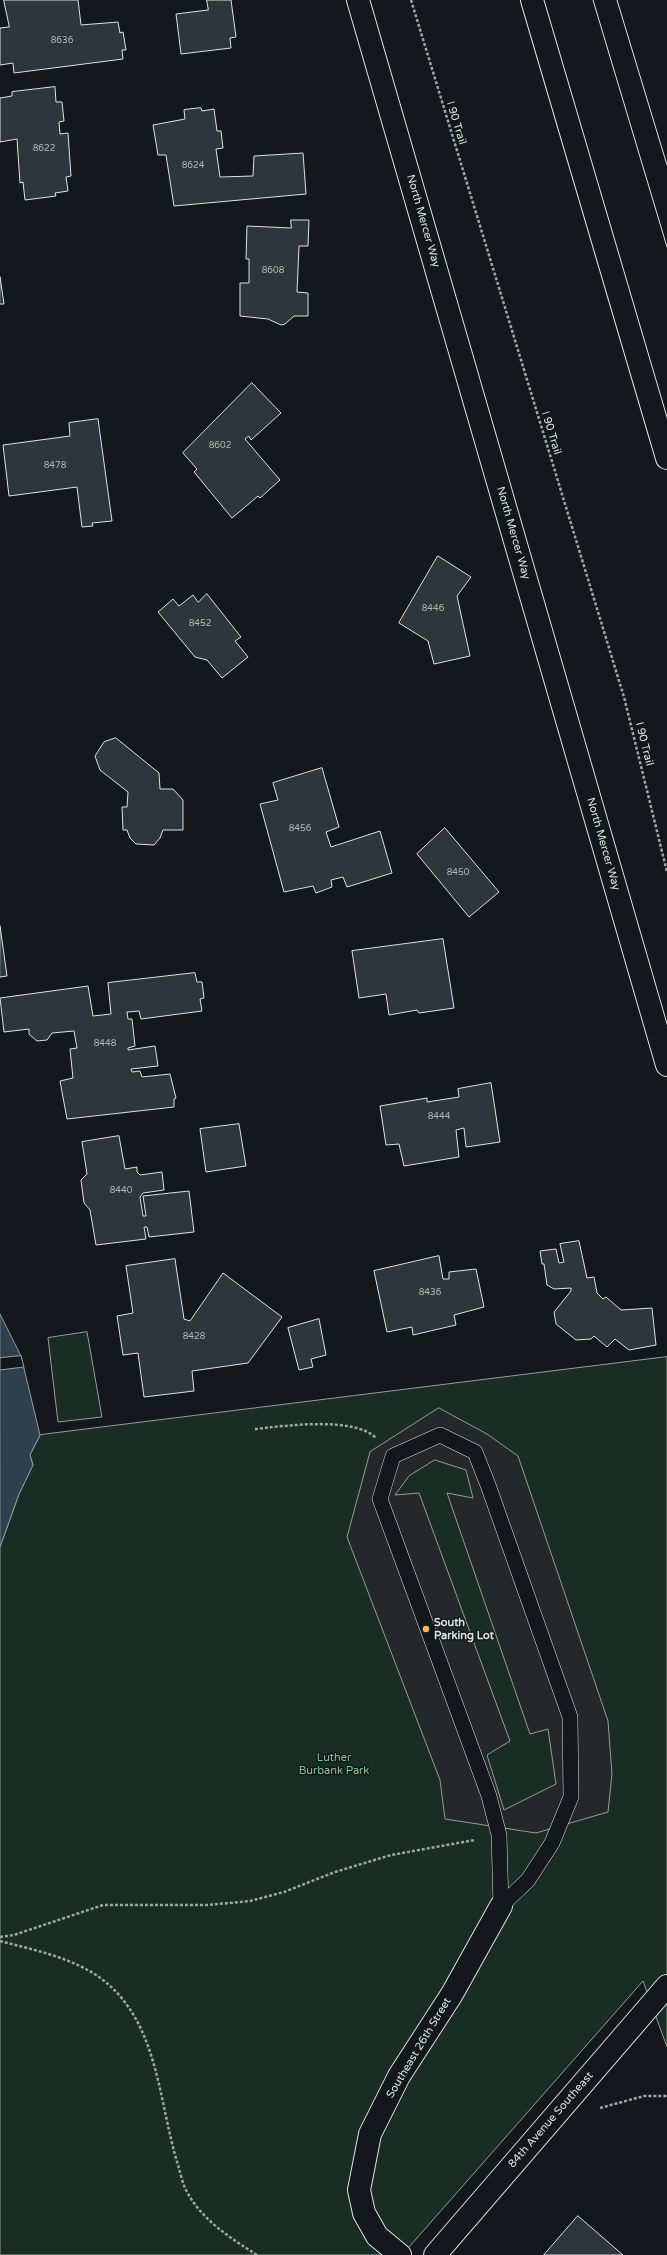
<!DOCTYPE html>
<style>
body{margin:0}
canvas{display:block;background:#14181c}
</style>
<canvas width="667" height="2255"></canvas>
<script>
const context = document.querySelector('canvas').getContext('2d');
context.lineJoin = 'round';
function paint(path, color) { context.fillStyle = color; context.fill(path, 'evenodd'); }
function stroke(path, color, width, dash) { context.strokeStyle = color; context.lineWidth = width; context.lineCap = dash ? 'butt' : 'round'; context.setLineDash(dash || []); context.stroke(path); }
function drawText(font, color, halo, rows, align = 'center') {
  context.font = font + ' "Varela Round",sans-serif'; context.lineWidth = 3; context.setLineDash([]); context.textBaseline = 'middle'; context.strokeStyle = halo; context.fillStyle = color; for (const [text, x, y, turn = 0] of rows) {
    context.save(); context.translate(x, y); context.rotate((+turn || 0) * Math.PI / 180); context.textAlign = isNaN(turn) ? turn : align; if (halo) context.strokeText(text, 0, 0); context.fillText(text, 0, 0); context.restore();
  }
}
const green = new Path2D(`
 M87 1332 102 1417 58 1422 48 1338Z
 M667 1357V2047L643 1981 402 2255H0V1547L19 1494 33 1465 30 1455 40 1435Z`);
paint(green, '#1a2d24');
stroke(green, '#939e99', 1);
const parking = new Path2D(`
 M439 1408 487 1434 518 1456 608 1721 612 1774 608 1812 536 1833 445 1819 440 1780 347 1537 370 1452ZM435 1460 466 1470 473 1498 447 1493 530 1734 548 1729 556 1784 504 1810 487 1755 510 1741 419 1493 395 1495 409 1476Z`);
paint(parking, '#24282b');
stroke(parking, '#939e99', 1);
const water = new Path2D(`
 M0 1314 21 1356 40 1435 30 1455 33 1465 19 1494 0 1547Z`);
paint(water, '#2f3f4d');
stroke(water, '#939e99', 1);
const pier = new Path2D(`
 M21 1356 24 1367 0 1370V1358Z`);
paint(pier, '#14181c');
stroke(pier, '#939e99', 1);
const building = new Path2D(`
 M4 0H78L81 25 118 22 120 33 123 32 126 50H122L123 59 14 73 13 63 0 65V28L9 27Z
 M207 0H231L236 37 230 38 231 48 181 54 176 14 208 10Z
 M55 87 56 102H62L64 121 59 122 60 134 68 133 71 176 66 177 68 191 55 193 56 196 25 200 23 182 20 183 17 139 0 142V98L12 96V92Z
 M201 108 202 111 214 109 217 131H221L223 148 216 149 220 177 253 176 254 156 303 153 306 194 174 206 166 155H158L153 125 185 119 184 110Z
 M291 220H309L308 246H299L297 292 308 293V316H294L285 324 281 325 268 319 240 316V283H249V259H246L247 226 291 228Z
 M0 277 4 304H0Z
 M252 383 281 413 251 440 249 436 245 439 280 480 260 498 258 496 232 518 194 472 197 469 183 453Z
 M98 419 112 521 92 523 93 526 82 527 77 487 9 496 3 445 70 436 69 423Z
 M438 556 471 577 457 596 470 656 434 664 428 641 399 623Z
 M207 594 241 637 235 641 248 657 222 678 207 660 195 657 158 612 173 599 179 606 193 595 198 602Z
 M116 738 159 773 160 789H173L183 800V830H163L160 838 154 845 136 844 130 838 127 830H123L122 807H127L128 792 100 770 95 756 104 742Z
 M322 768 339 827 326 832 331 847 380 831 392 873 347 887 343 877 331 880 332 887 316 893 313 886 284 892 260 804 278 800 273 783Z
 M445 828 499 892 469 917 417 854Z
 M0 926 7 976 0 977Z
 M443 939 454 1008 419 1013 417 1010 389 1015 386 994 359 998 352 951Z
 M195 973 197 982H202L204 998 200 999 202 1011 141 1019 139 1011 127 1012 128 1019H132L135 1046 128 1048V1050L155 1046 158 1066 131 1069 132 1072 140 1071 142 1077 170 1074 176 1098 174 1099V1107L67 1119 60 1081 73 1078 70 1049 77 1048 74 1031 52 1033 47 1040 37 1041 29 1034V1029L4 1032 0 998 88 986 93 1016 111 1014 108 983Z
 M491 1083 500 1142 466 1147 464 1128 456 1130 459 1157 404 1166 399 1144 386 1145 380 1106 427 1098V1102L459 1097 458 1089Z
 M239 1124 246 1166 206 1172 200 1129Z
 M119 1136 125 1169 137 1167V1172L140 1175 162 1172 164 1190 143 1193 140 1197 143 1216H146L143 1196 189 1191 194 1232 149 1237 147 1227H144L146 1239 96 1245 90 1210 84 1203 81 1180 87 1174 82 1142Z
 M579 1241 587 1278 594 1277 597 1293 603 1299 606 1297 621 1310 652 1308 656 1345 629 1350 615 1339 607 1347 594 1336 591 1339 576 1340 556 1324 554 1312 571 1291V1288L554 1289 547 1285 544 1264H542L540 1251 556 1249 559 1263 564 1262 560 1244Z
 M439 1256 443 1279H449V1272L476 1269 484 1307 454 1315 456 1325 413 1335 412 1327 387 1332 374 1271Z
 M175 1259 184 1319 190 1321 223 1273 282 1317 248 1363 192 1371 194 1391 144 1397 138 1353 123 1355 117 1316 133 1313 126 1266Z
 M319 1319 326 1355 311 1359 313 1367 299 1370 288 1328Z
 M578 2216 623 2255H544Z`);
paint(building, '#2c363c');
stroke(building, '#d8e6dc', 1);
const lane = new Path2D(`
 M440 1435 475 1452 488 1485 570 1717 571 1797 552 1843 528 1880 501 1906 499 1835 489 1796 380 1499 393 1456Z`);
const street = new Path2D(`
 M400 2255 377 2236 364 2213 359 2190 370 2134 399 2076 452 1994 501 1906`);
const secondary = new Path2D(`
 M358 0 667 1065
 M435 2255 667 1986`);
const highway = new Path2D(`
 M532 0 667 458`);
stroke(lane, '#d8e6dc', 16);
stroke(street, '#d8e6dc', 24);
stroke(secondary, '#d8e6dc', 24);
stroke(highway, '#d8e6dc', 24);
stroke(new Path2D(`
 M411 0 624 697 667 872
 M255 1429C284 1426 354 1416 376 1438
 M0 1937 14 1935 103 1905H208L250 1901 284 1892 335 1872 391 1855 475 1840
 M0 1941C34 1950 70 1957 99 1977 159 2020 158 2101 178 2165 180 2172 182 2181 185 2188 200 2219 229 2237 257 2255
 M600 2108 644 2096H667`), '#9da8a2', 2.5, [3, 2]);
stroke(lane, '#14181c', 15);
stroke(street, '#14181c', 22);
stroke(secondary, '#14181c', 22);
stroke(highway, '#14181c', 22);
stroke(new Path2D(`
 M593 0 667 247
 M617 0 667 165`), '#d8e6dc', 1);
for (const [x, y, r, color] of [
 [426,1629,4,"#ffb74d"]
]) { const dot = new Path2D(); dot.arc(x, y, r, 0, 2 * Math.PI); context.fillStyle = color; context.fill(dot); stroke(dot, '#14181c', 1.5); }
drawText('9px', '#adbab4', null, [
 ["8636",62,41],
 ["8622",44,149],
 ["8624",193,166],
 ["8608",273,271],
 ["8602",220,446],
 ["8478",55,466],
 ["8446",433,609],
 ["8452",200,624],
 ["8456",300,829],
 ["8450",458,873],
 ["8448",105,1044],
 ["8444",439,1117],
 ["8440",121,1191],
 ["8436",430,1293],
 ["8428",194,1337]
]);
drawText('11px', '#d8e6dc', '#14181c', [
 ["I 90 Trail",456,123,73],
 ["North Mercer Way",423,221,74],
 ["I 90 Trail",551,433,73],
 ["North Mercer Way",513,533,74],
 ["I 90 Trail",644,744,76],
 ["North Mercer Way",603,844,74],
 ["Southeast 26th Street",419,2048,-59],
 ["84th Avenue Southeast",551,2120,-49]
]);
drawText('bold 11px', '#d8e6dc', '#14181c', [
 ["South",434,1623],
 ["Parking Lot",434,1636]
], 'left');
drawText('11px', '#8ac095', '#14181c', [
 ["Luther",334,1758],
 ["Burbank Park",334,1771]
]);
</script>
